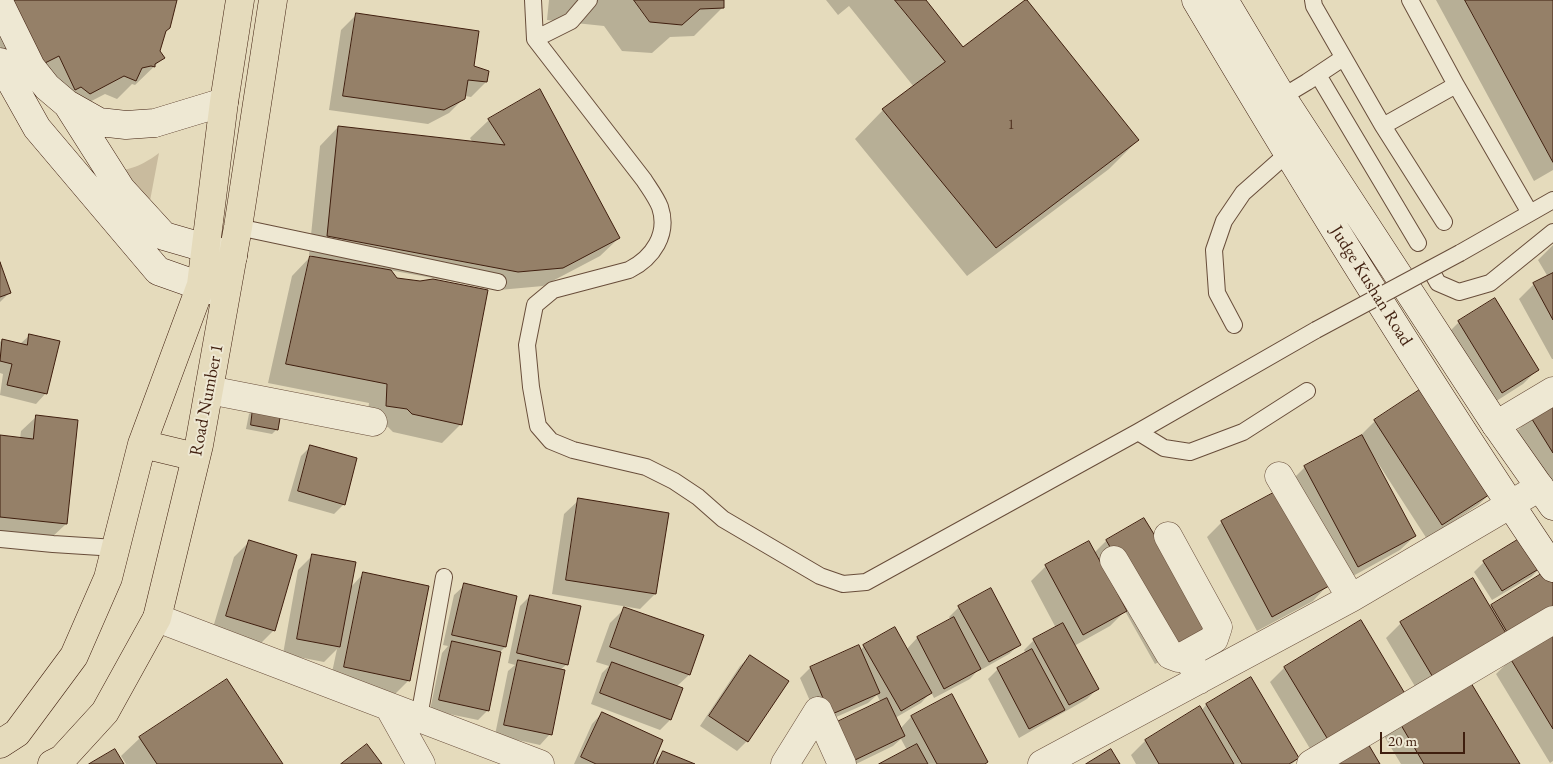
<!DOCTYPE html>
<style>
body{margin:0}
#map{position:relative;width:1553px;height:764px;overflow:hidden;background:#e5dbbc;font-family:"EB Garamond",serif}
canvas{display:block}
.scale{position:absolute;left:1380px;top:732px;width:85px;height:22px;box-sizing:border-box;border:2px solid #3f1e0e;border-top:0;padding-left:6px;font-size:15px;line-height:18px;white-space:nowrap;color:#3f1e0e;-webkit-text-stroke:4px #eee8d3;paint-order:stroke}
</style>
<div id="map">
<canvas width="1553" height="764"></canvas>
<div class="scale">20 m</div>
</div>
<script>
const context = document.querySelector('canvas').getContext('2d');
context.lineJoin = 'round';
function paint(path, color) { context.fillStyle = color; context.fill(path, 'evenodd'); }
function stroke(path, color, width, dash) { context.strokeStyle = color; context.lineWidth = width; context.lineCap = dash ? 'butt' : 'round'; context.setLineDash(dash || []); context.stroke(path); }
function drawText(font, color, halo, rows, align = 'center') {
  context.font = font + ' "EB Garamond",serif'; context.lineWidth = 4; context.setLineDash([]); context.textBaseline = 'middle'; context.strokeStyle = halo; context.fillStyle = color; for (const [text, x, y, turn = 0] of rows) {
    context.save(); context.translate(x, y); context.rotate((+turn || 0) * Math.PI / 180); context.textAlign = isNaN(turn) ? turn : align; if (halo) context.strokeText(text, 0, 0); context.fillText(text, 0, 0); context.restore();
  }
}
paint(new Path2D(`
 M159 153 142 243 91 171C121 172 135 171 159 153Z`), '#c9bb9e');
paint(new Path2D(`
 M0 0H176L159 51 164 57 135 85 132 84 117 99 105 94 70 112 40 74 18 85 0 46Z
 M549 0H723V7L694 36 670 37 652 53 622 51 604 26 547 20Z
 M826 0H924L963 48 1138 140 1109 169 967 276 855 139 883 110 914 87 849 6 838 15Z
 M1436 0H1553V170L1534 181Z
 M356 15 473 67 486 82 471 97 465 96 464 98 449 113 428 124 329 110 341 30Z
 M489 120 619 238 600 256 543 286 499 290 389 270 397 279 461 424 442 443 393 432 388 427 367 424 369 403 268 383 292 276 312 255H309L320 146 338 127 473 143 470 138Z
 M1553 245V359H1552L1519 299 1534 284 1548 277 1538 260Z
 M0 266 9 293 0 302Z
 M1494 300 1537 370 1523 384 1487 407 1444 337 1459 322Z
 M30 335 46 393 36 404 0 395 3 374 0 373V342L2 340 20 344Z
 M1553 404V480L1548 483 1516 432 1531 417Z
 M254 409 277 429 272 434 246 429 249 414Z
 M36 417 66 524 51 538 0 533V437L20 439 21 431Z
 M1375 421 1493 491 1478 505 1427 539 1376 460 1374 461 1415 536 1400 550 1344 581 1290 482 1305 467 1361 437 1360 436Z
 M311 446 344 504 334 514 288 501 301 456Z
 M1277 492 1327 586 1313 601 1257 631 1207 537 1222 522Z
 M579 500 655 594 640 609 552 594 564 514Z
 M1107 540 1196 642 1155 664 1125 611 1110 626 1074 646 1097 689 1087 699 1019 738 988 679 998 669 1026 654 1024 650 1034 640 1056 628 1031 581 1046 566 1089 543 1094 553Z
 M249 542 274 630 259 645 212 631 234 557Z
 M313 555 350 588 364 573 409 680 394 695 330 682 337 649 324 662 283 654 298 570Z
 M1484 562 1541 567 1531 577 1492 600 1474 572Z
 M1472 580 1489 608 1491 606 1553 613 1419 693 1386 638 1401 623Z
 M465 585 516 597 505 647 499 653 488 710 478 720 430 710 442 653 448 646 443 645 454 595Z
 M530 596 567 664 560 670 550 734 540 745 495 735 508 671 515 665 508 663 520 606Z
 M959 607 1020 644 1009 654 979 671 978 670 970 679 934 698 931 692 921 703 895 718 900 729 911 717 951 696 985 764H881L907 750 901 739 893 746 856 764H842L881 703 877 695 868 703 820 724 800 678 810 668 860 651 864 646 906 650 917 638 951 620 949 617Z
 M625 608 702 635 689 675 676 687 670 720 660 730 591 704 602 673 609 666 596 662 610 623Z
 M1553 633V761L1550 763 1496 674 1511 659Z
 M750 656 747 741 737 751 700 726 740 666Z
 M1284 668 1391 711 1315 757 1270 682Z
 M1250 679 1298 758 1292 764H1136L1131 755 1145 741 1201 711 1206 705Z
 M602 713 652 764 663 752 691 764H659V763L656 764H574L592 724Z
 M1398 721 1518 764H1401L1384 736Z
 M140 738 281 764H126L121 756Z`), '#0003');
const building = new Path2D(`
 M5 0H177L170 28 166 31 160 51 165 58 155 64V67L151 66 142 68 136 81 124 76 90 94 81 87 75 90 59 56 37 67Z
 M634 0H724V8L700 9 682 25 650 22Z
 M895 0H926L963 47 1025 0H1027L1139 140 996 248 882 109 945 62Z
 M1465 0H1553V162Z
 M356 13 479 31 474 66 489 71 487 82 468 80 465 99 444 110 343 96Z
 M540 89 620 238 563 268 518 272 327 236 338 126 505 145 488 119Z
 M310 256 391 270 397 278 420 281 433 279 488 290 462 425 412 414 407 409 386 406 387 384 286 364Z
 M0 262 11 293 0 297Z
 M1553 273V320L1533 283Z
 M1495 298 1539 370 1502 393 1458 321Z
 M29 334 60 341 47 394 7 385 12 364 0 361 2 339 27 345Z
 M1427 385 1495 491 1442 525 1374 420Z
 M1553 402V453L1530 416Z
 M253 408 281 412 278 430 251 425Z
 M36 415 78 420 67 524 0 517V435L33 439Z
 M1362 435 1416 536 1358 567 1304 466Z
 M310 445 357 458 345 505 298 491Z
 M1277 491 1329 586 1272 617 1221 521Z
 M578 498 669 513 656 594 566 580Z
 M1144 518 1212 628 1170 650 1106 540Z
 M1524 536 1542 567 1502 591 1483 561Z
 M249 540 297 555 275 631 226 616Z
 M1089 541 1127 611 1083 635 1045 565Z
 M312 554 356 562 340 647 297 639Z
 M1551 568 1553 571V611L1510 637 1491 605Z
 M363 572 429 586 410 681 344 667Z
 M1473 578 1507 635 1434 679 1400 622Z
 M464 583 517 596 506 647 452 635Z
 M991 588 1021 645 989 662 958 606Z
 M530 595 581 606 568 665 517 653Z
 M624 607 704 635 690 675 610 647Z
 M954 617 981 669 944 689 917 637Z
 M1361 620 1407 697 1330 743 1284 667Z
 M1063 623 1099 689 1069 705 1033 639Z
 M895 627 932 693 901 711 863 645Z
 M1553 632V729L1510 658Z
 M452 641 501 652 489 711 439 700Z
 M859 645 880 693 830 715 810 667Z
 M1032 649 1065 710 1029 729 997 668Z
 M750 655 789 681 748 742 709 716Z
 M518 660 565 670 552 735 504 725Z
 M612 662 683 688 671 720 600 693Z
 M1251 677 1299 758 1289 764H1242L1206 704Z
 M1468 678 1520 764H1424L1398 720Z
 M227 679 283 764H157L139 737Z
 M952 694 988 762 985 764H937L911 716Z
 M887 698 905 736 855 760 837 722Z
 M1200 706 1234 764H1159L1145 740Z
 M602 712 663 740 653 764H596L581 757Z
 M1367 742 1380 764H1331Z
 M367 744 382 764H341Z
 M917 744 928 764H879Z
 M115 749 124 764H89Z
 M1111 749 1120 764H1086Z
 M663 751 695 764H657Z`);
paint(building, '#958068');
stroke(building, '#3f1e0e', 1);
const lane = new Path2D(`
 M533 0 535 39 644 180C649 188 656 197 660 207 669 234 653 258 629 270L553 290 535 305 527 345 531 387 538 426 551 441 573 450 646 467 674 481 698 497 723 519 820 576 843 584 866 582 1138 432 1316 330
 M1313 0 1314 6 1383 126 1456 85
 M1410 0 1456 85 1530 213
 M535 39 571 21 589 0
 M1318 75 1418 243
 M1282 97 1307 82 1343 58
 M1383 126 1444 222
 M238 227 498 282
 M1460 253 1553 200
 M1430 269 1438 283 1459 292 1490 283 1553 232
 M1234 325 1217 293 1214 250 1224 221 1243 193 1287 154
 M1138 432 1164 448 1190 452 1243 432 1307 391
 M0 539 53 544 116 548
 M419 717 444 577`);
const street = new Path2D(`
 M209 390 373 422
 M1496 425 1553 391
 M1279 476 1351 598
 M1168 536 1218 627 1214 639 1187 654
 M1114 560 1170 655 1178 658 1187 654 1199 680
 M157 618 540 764
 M389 707 421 764
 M818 711 842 764
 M785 764 818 711
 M1042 764 1351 598 1540 487
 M1311 764 1553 620`);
const secondary = new Path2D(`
 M1196 0C1310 192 1428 383 1553 568
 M1224 0 1282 97 1496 425 1553 506
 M0 4 31 67 47 87 67 104 99 122 126 125 155 123 224 102
 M0 62 37 128 158 271 223 294
 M69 107 121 189 164 236 233 256`);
const primary = new Path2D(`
 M142 444 196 457
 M0 744 17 733 74 656 108 578 142 444 201 285 224 102 240 0
 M52 764 62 759 105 712 157 618 199 445 238 227 273 0`);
stroke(lane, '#684d3a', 18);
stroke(street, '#684d3a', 29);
stroke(secondary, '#3f1e0e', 29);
stroke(primary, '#3f1e0e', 29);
stroke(lane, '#eee8d3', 16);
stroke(street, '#eee8d3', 28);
stroke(secondary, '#eee8d3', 28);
stroke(primary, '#e5dbbc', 28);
const laneBridge = new Path2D(`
 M1316 330 1460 253`);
stroke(laneBridge, '#684d3a', 18, []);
stroke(laneBridge, '#eee8d3', 16);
drawText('15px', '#543624', null, [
 ["1",1011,125]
]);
drawText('18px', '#3f1e0e', '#eee8d3', [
 ["Judge Kushan Road",1371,286,58],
 ["Road Number 1",207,400,-79]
]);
</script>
